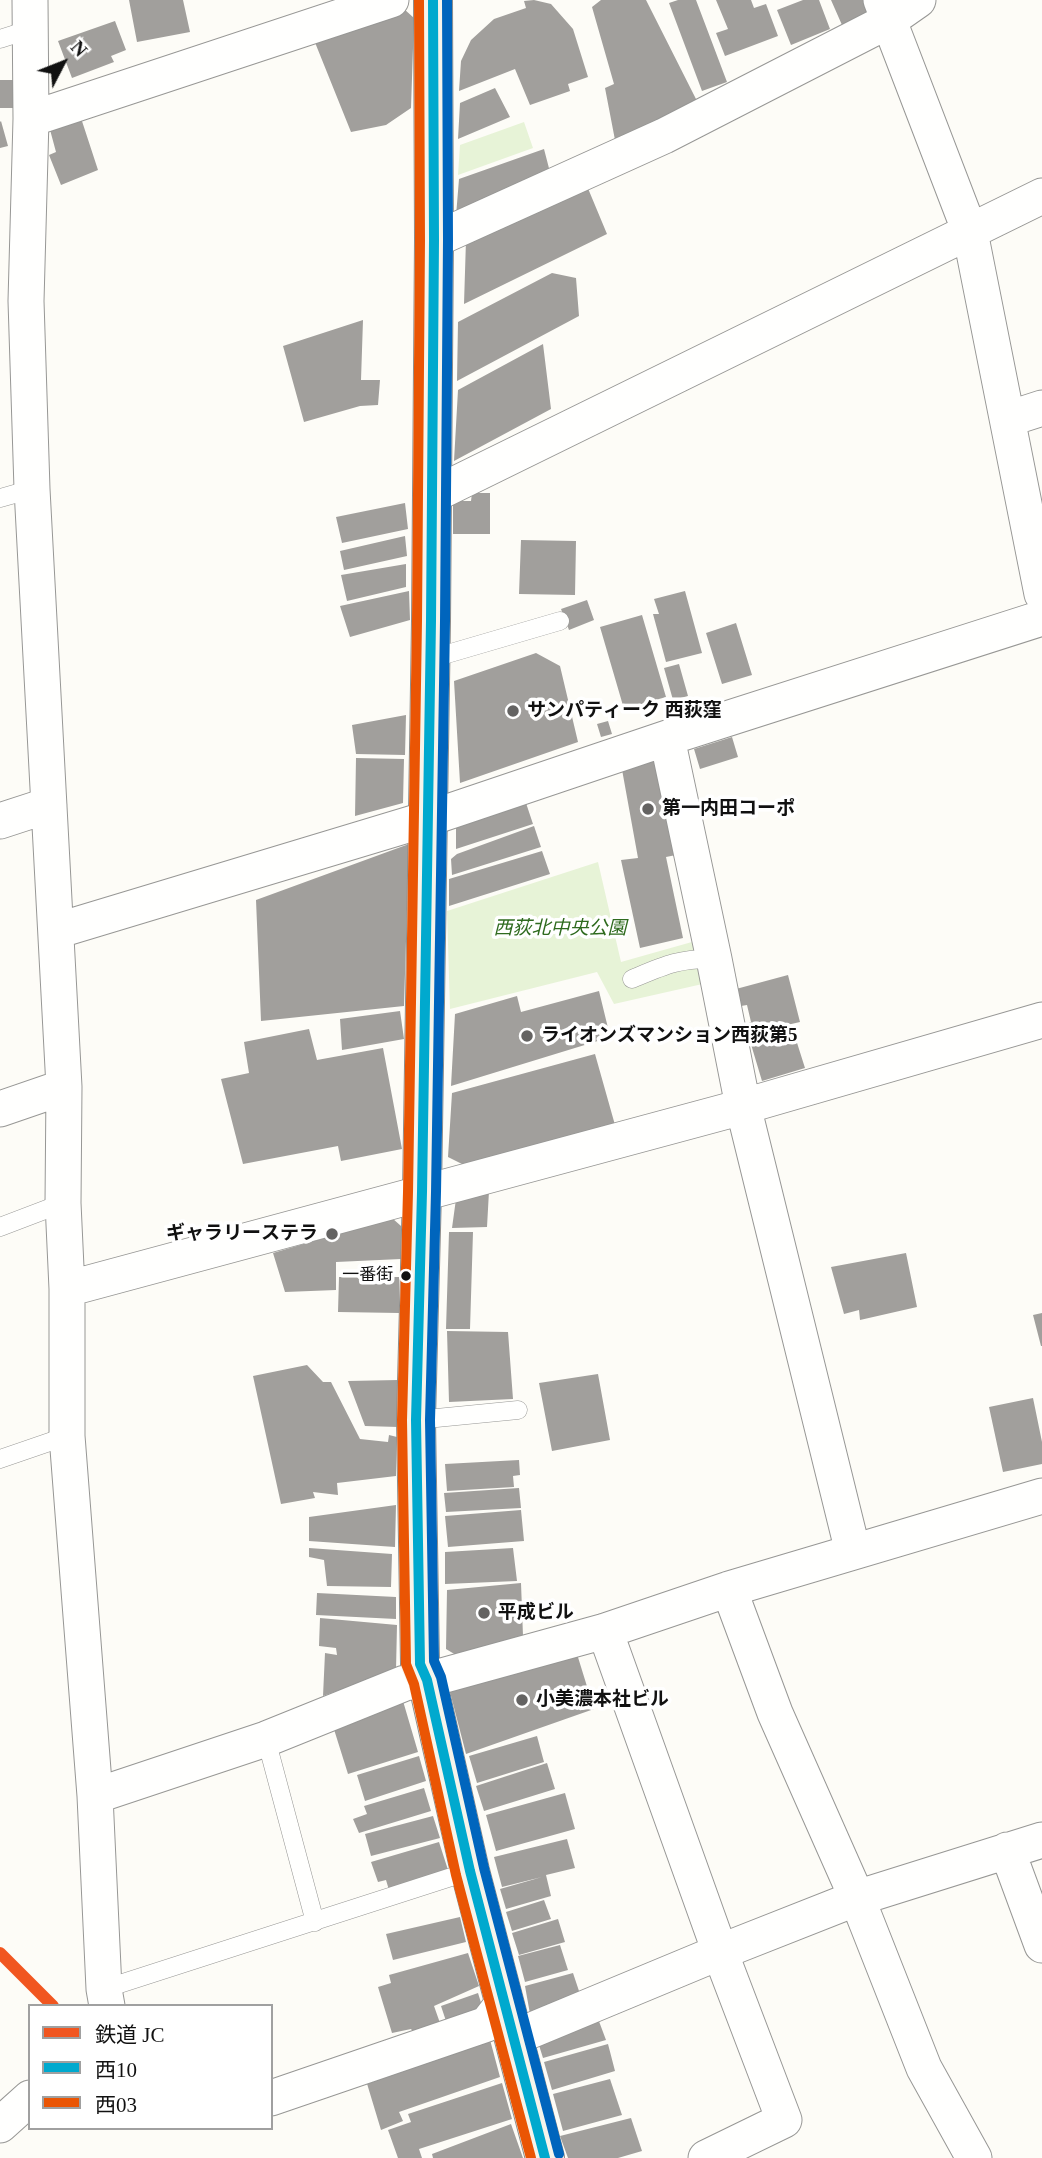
<!DOCTYPE html>
<meta charset="utf-8">
<style>
body{margin:0}
#map{position:relative;width:1042px;height:2158px;overflow:hidden;background:#fdfcf7;font-family:"Times New Roman","Noto Sans JP",serif}
canvas{display:block}
.legend{position:absolute;left:28px;top:2004px;width:245px;height:126px;box-sizing:border-box;background:#fff;border:2px solid #a0a0a0;margin:0;padding:9px 12px;list-style:none;font-size:21px;color:#111}
.legend li{display:flex;align-items:center;gap:14px;height:35px}
.legend b{width:35px;border:2px solid #a0a0a0}
.north{position:absolute;left:28px;top:28px;width:70px;height:70px;-webkit-text-stroke:5px #fff;paint-order:stroke;rotate:48deg;font-size:19px;font-weight:700;line-height:28px;text-align:center;color:#111}
.north::after{content:'';display:block;margin:auto;width:24px;height:32px;background:#111;clip-path:polygon(50% 0,100% 100%,50% 72%,0 100%)}
</style>
<div id="map">
<canvas width="1042" height="2158"></canvas>
<ul class="legend">
<li><b style="height:9px;background:#f15620"></b>鉄道 JC</li>
<li><b style="height:9px;background:#00a9ce"></b>西10</li>
<li><b style="height:9px;background:#ea5504"></b>西03</li>
</ul>
<div class="north">N</div>
</div>
<script>
const context = document.querySelector('canvas').getContext('2d');
context.lineJoin = 'round';
function paint(path, color) { context.fillStyle = color; context.fill(path, 'evenodd'); }
function stroke(path, color, width, dash) { context.strokeStyle = color; context.lineWidth = width; context.lineCap = dash ? 'butt' : 'round'; context.setLineDash(dash || []); context.stroke(path); }
function drawText(font, color, halo, rows, align = 'center') {
  context.font = font + ' "Times New Roman","Noto Sans JP",serif'; context.lineWidth = 7; context.setLineDash([]); context.textBaseline = 'middle'; context.strokeStyle = halo; context.fillStyle = color; for (const [text, x, y, turn = 0] of rows) {
    context.save(); context.translate(x, y); context.rotate((+turn || 0) * Math.PI / 180); context.textAlign = isNaN(turn) ? turn : align; if (halo) context.strokeText(text, 0, 0); context.fillText(text, 0, 0); context.restore();
  }
}
paint(new Path2D(`
 M524 122 533 148 458 175 460 145Z
 M598 862 621 962 699 940 707 983 614 1004 597 972 450 1009 447 911Z`), '#e7f3d7');
paint(new Path2D(`
 M129 0H183L190 32 137 42Z
 M534 0 551 4 573 29 588 77 568 84 570 91 530 105 515 69 459 91 461 61 471 40 494 19 526 8 524 1Z
 M601 0H646L697 101 615 140 605 88 614 84 592 7Z
 M678 0H696L727 82 702 91 669 3Z
 M716 0H751L754 8 766 4 778 36 725 56 716 33 728 29Z
 M803 0H819L830 29 791 45 777 10Z
 M831 0H874L877 9 842 25Z
 M404 9 414 18 411 108 386 125 351 132 314 40Z
 M115 21 126 50 111 56 114 62 72 78 58 41Z
 M0 80H13V108H0Z
 M495 88 510 117 458 139 460 103Z
 M80 115 98 170 61 185 49 155 56 152 49 126Z
 M1 121 8 146 0 148V122Z
 M544 149 551 176 456 216 459 179Z
 M587 186 607 234 464 304 466 240Z
 M552 273 576 278 579 316 457 381 458 322Z
 M363 320 361 380H380L378 405 360 406 304 422 283 346Z
 M543 344 551 409 454 461 458 390Z
 M472 493H490V534H453V501H471Z
 M405 503 408 529 342 543 336 517Z
 M405 536 407 556 344 570 340 551Z
 M521 540 576 541 575 595 519 594Z
 M406 564V587L347 601 341 575Z
 M409 591 410 620 350 637 340 606Z
 M685 591 702 653 666 662 653 614H659L654 599Z
 M587 600 594 620 569 630 561 609Z
 M642 615 666 697 624 709 600 627Z
 M736 623 752 675 722 684 706 633Z
 M536 653 560 666 578 742 460 783 454 681Z
 M679 664 688 696 673 700 664 668Z
 M406 715 405 755 356 754 352 725Z
 M608 721 612 734 601 737 597 724Z
 M732 737 738 757 700 769 694 749Z
 M657 757 676 855 666 857 683 938 640 948 621 860 638 858 621 764Z
 M356 758 404 759 403 803 355 816Z
 M524 797 533 824 456 849V828Z
 M534 826 541 847 452 875 451 859 457 854Z
 M409 844 404 1006 261 1021 256 900Z
 M542 851 550 874 449 906V879Z
 M788 975 800 1022 748 1034 746 1024 751 1022 747 1005 741 1006 736 989Z
 M599 991 608 1028 598 1031 601 1040 451 1086 455 1014 517 996 521 1012Z
 M400 1011 404 1039 342 1050 340 1019Z
 M792 1027 805 1068 762 1081 750 1041Z
 M309 1029 317 1060 383 1048 402 1149 341 1161 338 1146 243 1164 221 1079 249 1073 244 1042Z
 M595 1054 615 1125 466 1166 448 1157 452 1093Z
 M489 1191 487 1227 452 1228 456 1199Z
 M392 1218 401 1226V1259L336 1262V1290L285 1292 273 1253Z
 M449 1232H473L470 1329H446Z
 M906 1253 917 1307 860 1320 859 1310 844 1314 831 1267Z
 M339 1277H399V1313L338 1312Z
 M1042 1313V1346H1041L1033 1315Z
 M447 1331 508 1332 513 1399 449 1402Z
 M307 1365 323 1382H331L360 1439 388 1442 389 1435 397 1437 396 1476 337 1483 338 1495 313 1492 315 1498 281 1504 253 1376Z
 M598 1374 610 1440 552 1451 539 1383Z
 M398 1380V1427L365 1426 348 1381Z
 M1033 1398 1042 1442V1464L1003 1472 989 1407Z
 M519 1460 520 1475 513 1476 514 1487 447 1491 445 1464Z
 M519 1488 521 1508 446 1512 444 1493Z
 M396 1505 395 1547 309 1541V1517Z
 M521 1510 524 1541 448 1547 445 1516Z
 M309 1548 392 1554 391 1587 327 1586 324 1560 309 1557Z
 M513 1548 517 1581 445 1584V1552Z
 M521 1583 523 1636 456 1655 446 1649 447 1590Z
 M317 1593 396 1597V1619L316 1615Z
 M320 1618 397 1625 396 1670 323 1696 325 1653 337 1655 336 1648 319 1646Z
 M577 1654 594 1709 466 1754 450 1692Z
 M403 1701 418 1752 348 1774 332 1723Z
 M537 1736 544 1762 477 1783 469 1756Z
 M419 1756 426 1781 365 1801 357 1775Z
 M547 1763 555 1789 484 1811 476 1786Z
 M424 1788 431 1811 359 1833 353 1819 367 1814 364 1806Z
 M565 1793 575 1829 496 1851 486 1815Z
 M433 1816 440 1838 371 1856 365 1834Z
 M567 1839 575 1868 546 1875 551 1896 506 1909 500 1889 542 1877 502 1887 494 1857Z
 M439 1842 449 1873 389 1890 386 1880 378 1882 371 1862Z
 M544 1900 551 1919 512 1931 506 1912Z
 M460 1917 466 1942 393 1960 386 1934Z
 M558 1919 565 1942 519 1955 512 1933Z
 M560 1945 568 1970 525 1982 518 1956Z
 M468 1953 479 1986 434 2006 440 2023 414 2033 411 2029 392 2033 378 1987 391 1983 389 1975Z
 M573 1973 580 1994 530 2014 525 1986Z
 M478 1993 483 2009 446 2021 441 2006Z
 M597 2016 606 2040 543 2058 538 2042Z
 M489 2036 500 2077 399 2112 403 2121 381 2130 365 2077Z
 M608 2044 615 2071 552 2090 544 2062Z
 M610 2079 622 2115 563 2131 553 2094Z
 M502 2083 512 2119 419 2149 422 2158H398L388 2130 411 2122 408 2114Z
 M631 2118 642 2151 618 2158H568L560 2136Z
 M511 2124 523 2158H433L432 2154Z`), '#a19f9c');
const lane = new Path2D(`
 M0 39 31 29
 M0 498 32 489
 M430 659 560 621
 M632 979C663 966 679 958 714 959
 M0 1227 63 1203
 M416 1420 518 1410
 M0 1459 67 1436
 M266 1739 315 1922
 M104 1989 470 1871`);
const street = new Path2D(`
 M30 0 31 119 26 301 32 489 64 1087 63 1203 67 1289V1436L95 1796 104 1989 107 2006
 M881 0 970 232 1042 594
 M31 119 391 0
 M434 240 664 136 888 21 918 0
 M1008 419 1042 408
 M431 496 1042 196
 M667 738 714 959 743 1106 853 1552
 M0 821 49 805
 M56 931 427 819 667 738 1042 618
 M0 1109 64 1087
 M67 1289 731 1110 1042 1020
 M729 1589 775 1713 857 1898 924 2068 974 2158
 M605 1631 720 1952 784 2120 706 2158
 M95 1796 266 1739 405 1683 427 1680 605 1631 729 1589 1042 1496
 M1007 1850 1042 1945
 M513 2038 720 1952 857 1898 1042 1840
 M271 2098 487 2024 504 2002
 M0 2125 30 2098`);
const secondary = new Path2D(`
 M433 0 434 240 431 621 422 1192 416 1420 420 1664 427 1680 470 1871 545 2158`);
stroke(lane, '#979795', 19);
stroke(street, '#979795', 37);
stroke(secondary, '#8e8d8b', 40);
stroke(lane, '#fffffe', 18);
stroke(street, '#fffffe', 35);
stroke(secondary, '#f6f4eb', 38);
stroke(new Path2D(`
 M433 0 434 240 431 621 422 1192 416 1420 420 1664 427 1680 470 1871 545 2158`), '#00a9ce', 10);
stroke(new Path2D(`
 M419 0 420 240 417 621 408 1192 402 1420 406 1664 414 1684 456 1875 531 2158`), '#ea5504', 10);
stroke(new Path2D(`
 M447 0 448 240 445 621 436 1192 430 1420 434 1661 441 1677 484 1868 559 2154`), '#0065bd', 10);
stroke(new Path2D(`
 M0 1953 53 2006`), '#f15620', 12);
for (const [x, y, r, color] of [
 [513,711,7,"#646362"],
 [648,809,7,"#646362"],
 [527,1036,7,"#646362"],
 [332,1234,7,"#646362"],
 [406,1276,6,"#111"],
 [484,1613,7,"#646362"],
 [522,1700,7,"#646362"]
]) { const dot = new Path2D(); dot.arc(x, y, r, 0, 2 * Math.PI); context.fillStyle = color; context.fill(dot); stroke(dot, '#fff', 2.5); }
drawText('17px', '#111', '#fff', [
 ["一番街",393,1276]
], 'right');
drawText('bold 19px', '#111', '#fff', [
 ["サンパティーク 西荻窪",527,711],
 ["第一内田コーポ",662,809],
 ["ライオンズマンション西荻第5",541,1036],
 ["ギャラリーステラ",318,1234,"right"],
 ["平成ビル",498,1613],
 ["小美濃本社ビル",536,1700]
], 'left');
drawText('italic 19px', '#2f6b1f', '#fff', [
 ["西荻北中央公園",560,929]
]);
</script>
